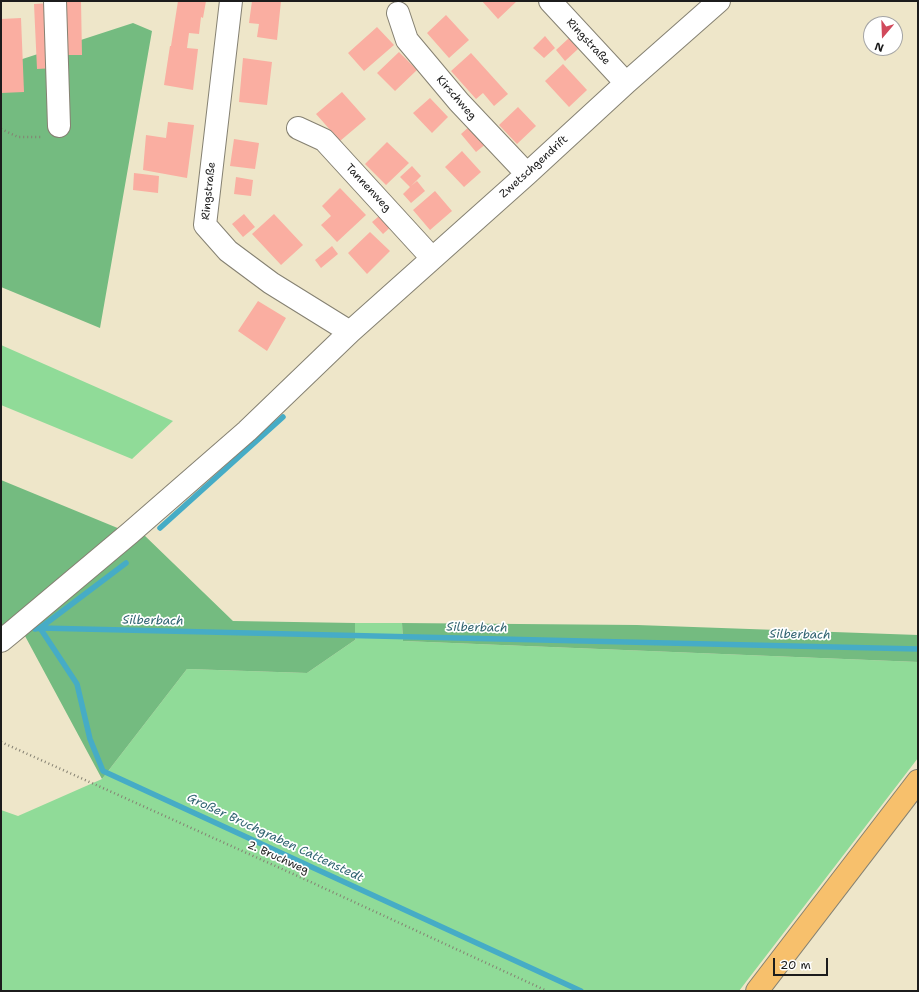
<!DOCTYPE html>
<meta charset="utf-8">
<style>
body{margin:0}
#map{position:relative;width:919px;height:992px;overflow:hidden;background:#eee6c9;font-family:"Shantell Sans",sans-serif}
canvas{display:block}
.frame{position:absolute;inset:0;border:2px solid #1c1c1c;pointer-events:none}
.north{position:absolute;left:863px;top:16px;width:40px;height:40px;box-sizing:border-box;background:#fff;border:1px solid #a4a4a4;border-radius:50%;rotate:199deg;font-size:11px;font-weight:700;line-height:16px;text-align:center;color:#1c1c1c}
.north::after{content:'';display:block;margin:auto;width:14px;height:18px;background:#d1495b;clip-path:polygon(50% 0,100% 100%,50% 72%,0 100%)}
.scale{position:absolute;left:773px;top:958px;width:55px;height:18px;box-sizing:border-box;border:2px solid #1c1c1c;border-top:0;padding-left:5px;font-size:12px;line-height:14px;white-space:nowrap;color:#1c1c1c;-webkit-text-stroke:3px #fff;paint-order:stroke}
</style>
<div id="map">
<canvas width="919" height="992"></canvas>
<div class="frame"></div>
<div class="north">N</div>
<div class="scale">20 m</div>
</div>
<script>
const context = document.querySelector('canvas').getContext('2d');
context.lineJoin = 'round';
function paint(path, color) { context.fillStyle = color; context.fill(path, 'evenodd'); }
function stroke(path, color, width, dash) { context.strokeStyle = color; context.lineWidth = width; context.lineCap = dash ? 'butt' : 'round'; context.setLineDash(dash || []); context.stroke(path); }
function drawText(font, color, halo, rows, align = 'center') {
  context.font = font + ' "Shantell Sans",sans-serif'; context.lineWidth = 3.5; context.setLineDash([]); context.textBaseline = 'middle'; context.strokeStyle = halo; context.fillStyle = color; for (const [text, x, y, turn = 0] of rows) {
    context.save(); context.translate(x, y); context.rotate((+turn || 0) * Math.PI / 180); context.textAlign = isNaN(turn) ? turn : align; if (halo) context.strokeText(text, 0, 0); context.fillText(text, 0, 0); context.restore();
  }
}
paint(new Path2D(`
 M1 345 173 421 132 459 1 405Z
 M355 623H402L403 641 918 662V758L739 991H1V810L18 816 102 779 187 669 307 673 355 640Z`), '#90db98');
paint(new Path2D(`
 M133 23 152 31 100 328 1 287V66Z
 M1 480 120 529 1 628Z
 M143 534 233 621 355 623V640L307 673 187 669 102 779 25 636Z
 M402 623 637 625 918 635V662L403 641Z`), '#74bb80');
stroke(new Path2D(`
 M160 528 283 417
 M126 563 40 628 77 684 90 739 103 771 581 991
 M35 629 40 628 918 649`), '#46acc6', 5.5);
paint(new Path2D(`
 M66 1H81L82 55H66Z
 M178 1H206L203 18 201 17 199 34 189 33 187 48 198 49 193 90 164 85 170 46H171Z
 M252 1H281L277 40 257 37 259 24 249 23Z
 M482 1H517L498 19Z
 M52 3 55 68 37 69 34 4Z
 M446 15 469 40 449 58 427 33Z
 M21 18 24 92 1 93V19Z
 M377 27 394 45 364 71 348 53Z
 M545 36 555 48 544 58 533 48Z
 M569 38 578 49 565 61 556 50Z
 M399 52 417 70 395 91 377 73Z
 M471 53 508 94 494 106 483 93 476 99 451 71Z
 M243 58 272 62 267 105 239 102Z
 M563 64 587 90 569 107 545 81Z
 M342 92 366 119 340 141 316 114Z
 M430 98 448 117 432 133 413 113Z
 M518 107 536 126 517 144 499 125Z
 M168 122 194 125 187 178 143 170 146 135 166 138Z
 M471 125 487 143 476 152 461 134Z
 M234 139 259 143 255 169 230 166Z
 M387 142 409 163 386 185 365 164Z
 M462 151 481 172 464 187 445 167Z
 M412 166 421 176 411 186 417 181 425 191 411 203 403 194 410 187 400 177Z
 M134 173 159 176 158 193 133 190Z
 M236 177 253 180 251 196 234 194Z
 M340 188 366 215 337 242 321 225 331 216 322 206Z
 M435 191 452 211 430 230 413 210Z
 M385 211 395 223 383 234 372 222Z
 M244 214 255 227 243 237 232 224Z
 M274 214 303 245 281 265 252 234Z
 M370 232 390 251 367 274 348 253Z
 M332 246 338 254 321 268 315 260Z
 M258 301 286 318 267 351 238 331Z`), '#faaea1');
const minor = new Path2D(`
 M55 1 59 126
 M231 1 205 225 228 251 271 283 350 332
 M550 1 626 83
 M398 13 407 40 459 102 527 174
 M298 128 324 140 432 258
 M1 641 12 632 130 533 247 431 350 332 527 174 626 83 719 1`);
const major = new Path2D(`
 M757 991 918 781`);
stroke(minor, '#858172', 24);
stroke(major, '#858172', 24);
stroke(new Path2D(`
 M1 129 18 137H43
 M1 742 302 878 547 991`), '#858172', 2.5, [1, 3]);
stroke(minor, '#fff', 22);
stroke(major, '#f7c06c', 22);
drawText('11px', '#1c1c1c', '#fff', [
 ["Ringstraße",588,42,47],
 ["Kirschweg",456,98,49],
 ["Zwetschgendrift",534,167,-42],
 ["Tannenweg",368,188,47],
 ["Ringstraße",209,191,-84],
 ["2. Bruchweg",278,858,24]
]);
drawText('italic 12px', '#316471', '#fff', [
 ["Silberbach",153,621,1],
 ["Silberbach",477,628,1],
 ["Silberbach",800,635,1],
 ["Großer Bruchgraben Cattenstedt",275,838,25]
]);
</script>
